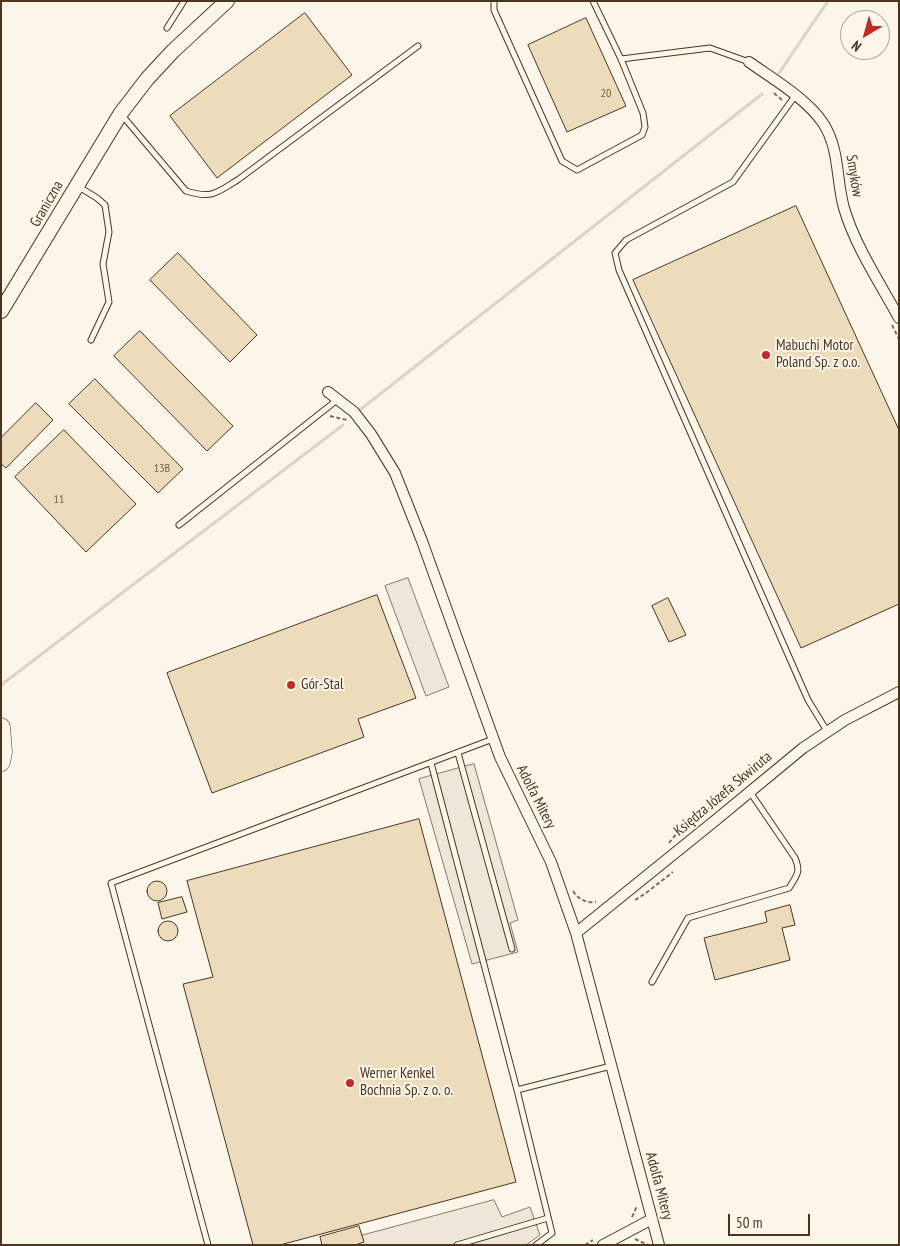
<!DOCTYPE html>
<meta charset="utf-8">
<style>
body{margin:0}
#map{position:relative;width:900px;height:1246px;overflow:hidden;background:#fbf6e9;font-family:"PT Sans Narrow",sans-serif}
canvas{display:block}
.frame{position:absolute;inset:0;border:2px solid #4a3520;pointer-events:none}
.north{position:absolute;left:840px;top:10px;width:50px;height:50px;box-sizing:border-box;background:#fbf6e9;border:1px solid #b4a999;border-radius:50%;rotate:218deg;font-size:14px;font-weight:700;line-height:20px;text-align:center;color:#4a3520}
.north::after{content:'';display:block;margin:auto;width:18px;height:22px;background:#c62828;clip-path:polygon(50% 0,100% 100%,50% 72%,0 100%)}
.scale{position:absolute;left:728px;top:1214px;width:82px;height:22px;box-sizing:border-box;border:2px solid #4a3520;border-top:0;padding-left:6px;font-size:15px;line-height:18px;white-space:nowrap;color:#4a3520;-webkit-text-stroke:4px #fbf6e9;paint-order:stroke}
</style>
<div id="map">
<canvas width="900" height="1246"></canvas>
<div class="frame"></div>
<div class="north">N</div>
<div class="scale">50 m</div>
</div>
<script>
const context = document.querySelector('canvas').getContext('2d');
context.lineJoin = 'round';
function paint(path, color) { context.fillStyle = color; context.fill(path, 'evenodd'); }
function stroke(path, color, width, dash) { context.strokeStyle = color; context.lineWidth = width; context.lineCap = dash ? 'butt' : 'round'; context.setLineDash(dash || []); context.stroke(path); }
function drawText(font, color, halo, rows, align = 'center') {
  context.font = font + ' "PT Sans Narrow",sans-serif'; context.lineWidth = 4; context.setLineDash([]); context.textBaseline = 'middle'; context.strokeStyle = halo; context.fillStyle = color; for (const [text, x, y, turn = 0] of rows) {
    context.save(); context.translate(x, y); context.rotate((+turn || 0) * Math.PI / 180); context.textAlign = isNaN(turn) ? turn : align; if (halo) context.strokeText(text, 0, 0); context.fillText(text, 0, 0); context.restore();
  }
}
const parking = new Path2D(`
 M408 578 449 687 426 696 385 586Z
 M474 764 518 920 510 923 518 952 472 964 419 779Z
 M494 1200 502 1217 530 1207 540 1235 526 1245H326Z`);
paint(parking, '#ede7d9');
stroke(parking, '#887966', 1);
stroke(new Path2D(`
 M779 73 828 1
 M361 409 762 94
 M1 685 343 425`), '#dcd4c6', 3);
const building = new Path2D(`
 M305 13 352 75 217 178 170 116Z
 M586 18 626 106 567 132 528 45Z
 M796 206 899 430V604L801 648 633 280Z
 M178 253 257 335 230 362 150 280Z
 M140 331 233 426 207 451 114 356Z
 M95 379 183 469 158 493 69 404Z
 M36 403 53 420 6 468 1 464V438Z
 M64 430 136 504 86 552 15 477Z
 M377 595 416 698 358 719 364 737 212 793 167 673Z
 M668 598 686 635 669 642 652 606Z
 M419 819 516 1182 280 1245H253L183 984 213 977 187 881Z
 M147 891a10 10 0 1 1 20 0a10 10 0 1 1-20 0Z
 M182 897 187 912 162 919 158 903Z
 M790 905 795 925 782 928 790 960 715 980 704 938 767 922 765 912Z
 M158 931a10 10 0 1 1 20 0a10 10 0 1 1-20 0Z
 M359 1226 364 1242 355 1245H322L320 1237Z`);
paint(building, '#ecdcbc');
stroke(building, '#4a3520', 1);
const service = new Path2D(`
 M494 1V10L562 161 577 170 642 135 645 127 643 113 621 59 593 1
 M167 28 184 1
 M621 59 710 48 749 62
 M795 96 733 182 626 240 615 253 619 270 808 700 827 731
 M121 114 186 191C212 199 217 193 239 179L418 46
 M79 187 97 198 105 205 109 232 103 264 109 302 91 340
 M179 525 337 400
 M458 753 512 949
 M431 763 517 1090
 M652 982 688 918 789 888C797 875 801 872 795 858L750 792
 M208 1245 111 883 493 739
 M457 1245 548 1218
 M536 1245 552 1233 517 1090 611 1066`);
const minor = new Path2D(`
 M749 62C773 79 807 99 823 123 840 149 836 180 844 208 855 246 880 283 899 318
 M328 392 354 412 371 434 395 473 422 541 500 757 551 862 576 933 659 1245
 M576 933 717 819 803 748 845 720 899 692
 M603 1245 652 1219`);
const secondary = new Path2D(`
 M1 311 121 113 147 79 173 51 227 1`);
const motorway = new Path2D(`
 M1 727 3 752 1 762`);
stroke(service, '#4a3520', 7);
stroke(minor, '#4a3520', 12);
stroke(secondary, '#4a3520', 16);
stroke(motorway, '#4a3520', 19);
stroke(new Path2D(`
 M774 93 782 100
 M892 325 899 339
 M330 416 347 420
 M669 843C684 823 701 813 721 801
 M573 891C579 900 586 903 596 902
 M635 900 646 893 673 872
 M632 1217 637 1206
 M635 1239 648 1245
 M585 1245 593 1240`), '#7f6f5c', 2, [4, 2.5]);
stroke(service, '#fbf6e9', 5);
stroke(minor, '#fbf6e9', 10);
stroke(secondary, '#fbf6e9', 14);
stroke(motorway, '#fbf6e9', 18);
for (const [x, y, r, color] of [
 [766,355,5,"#c62828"],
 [291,685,5,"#c62828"],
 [350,1083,5,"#c62828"]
]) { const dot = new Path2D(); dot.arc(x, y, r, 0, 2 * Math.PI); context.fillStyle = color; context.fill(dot); stroke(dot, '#fbf6e9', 2); }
drawText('12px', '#725f47', null, [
 ["20",606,94],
 ["13B",162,469],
 ["11",59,500]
]);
drawText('15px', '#4a3520', '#fbf6e9', [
 ["Smyków",854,176,81],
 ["Graniczna",47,204,-60],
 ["Księdza Józefa Skwiruta",723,794,-40],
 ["Adolfa Mitery",536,797,63],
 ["Adolfa Mitery",659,1186,75]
]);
drawText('15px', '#4a3520', '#fbf6e9', [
 ["Mabuchi Motor",776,346],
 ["Poland Sp. z o.o.",776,363],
 ["Gór-Stal",301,685],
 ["Werner Kenkel",360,1074],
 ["Bochnia Sp. z o. o.",360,1091]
], 'left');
</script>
